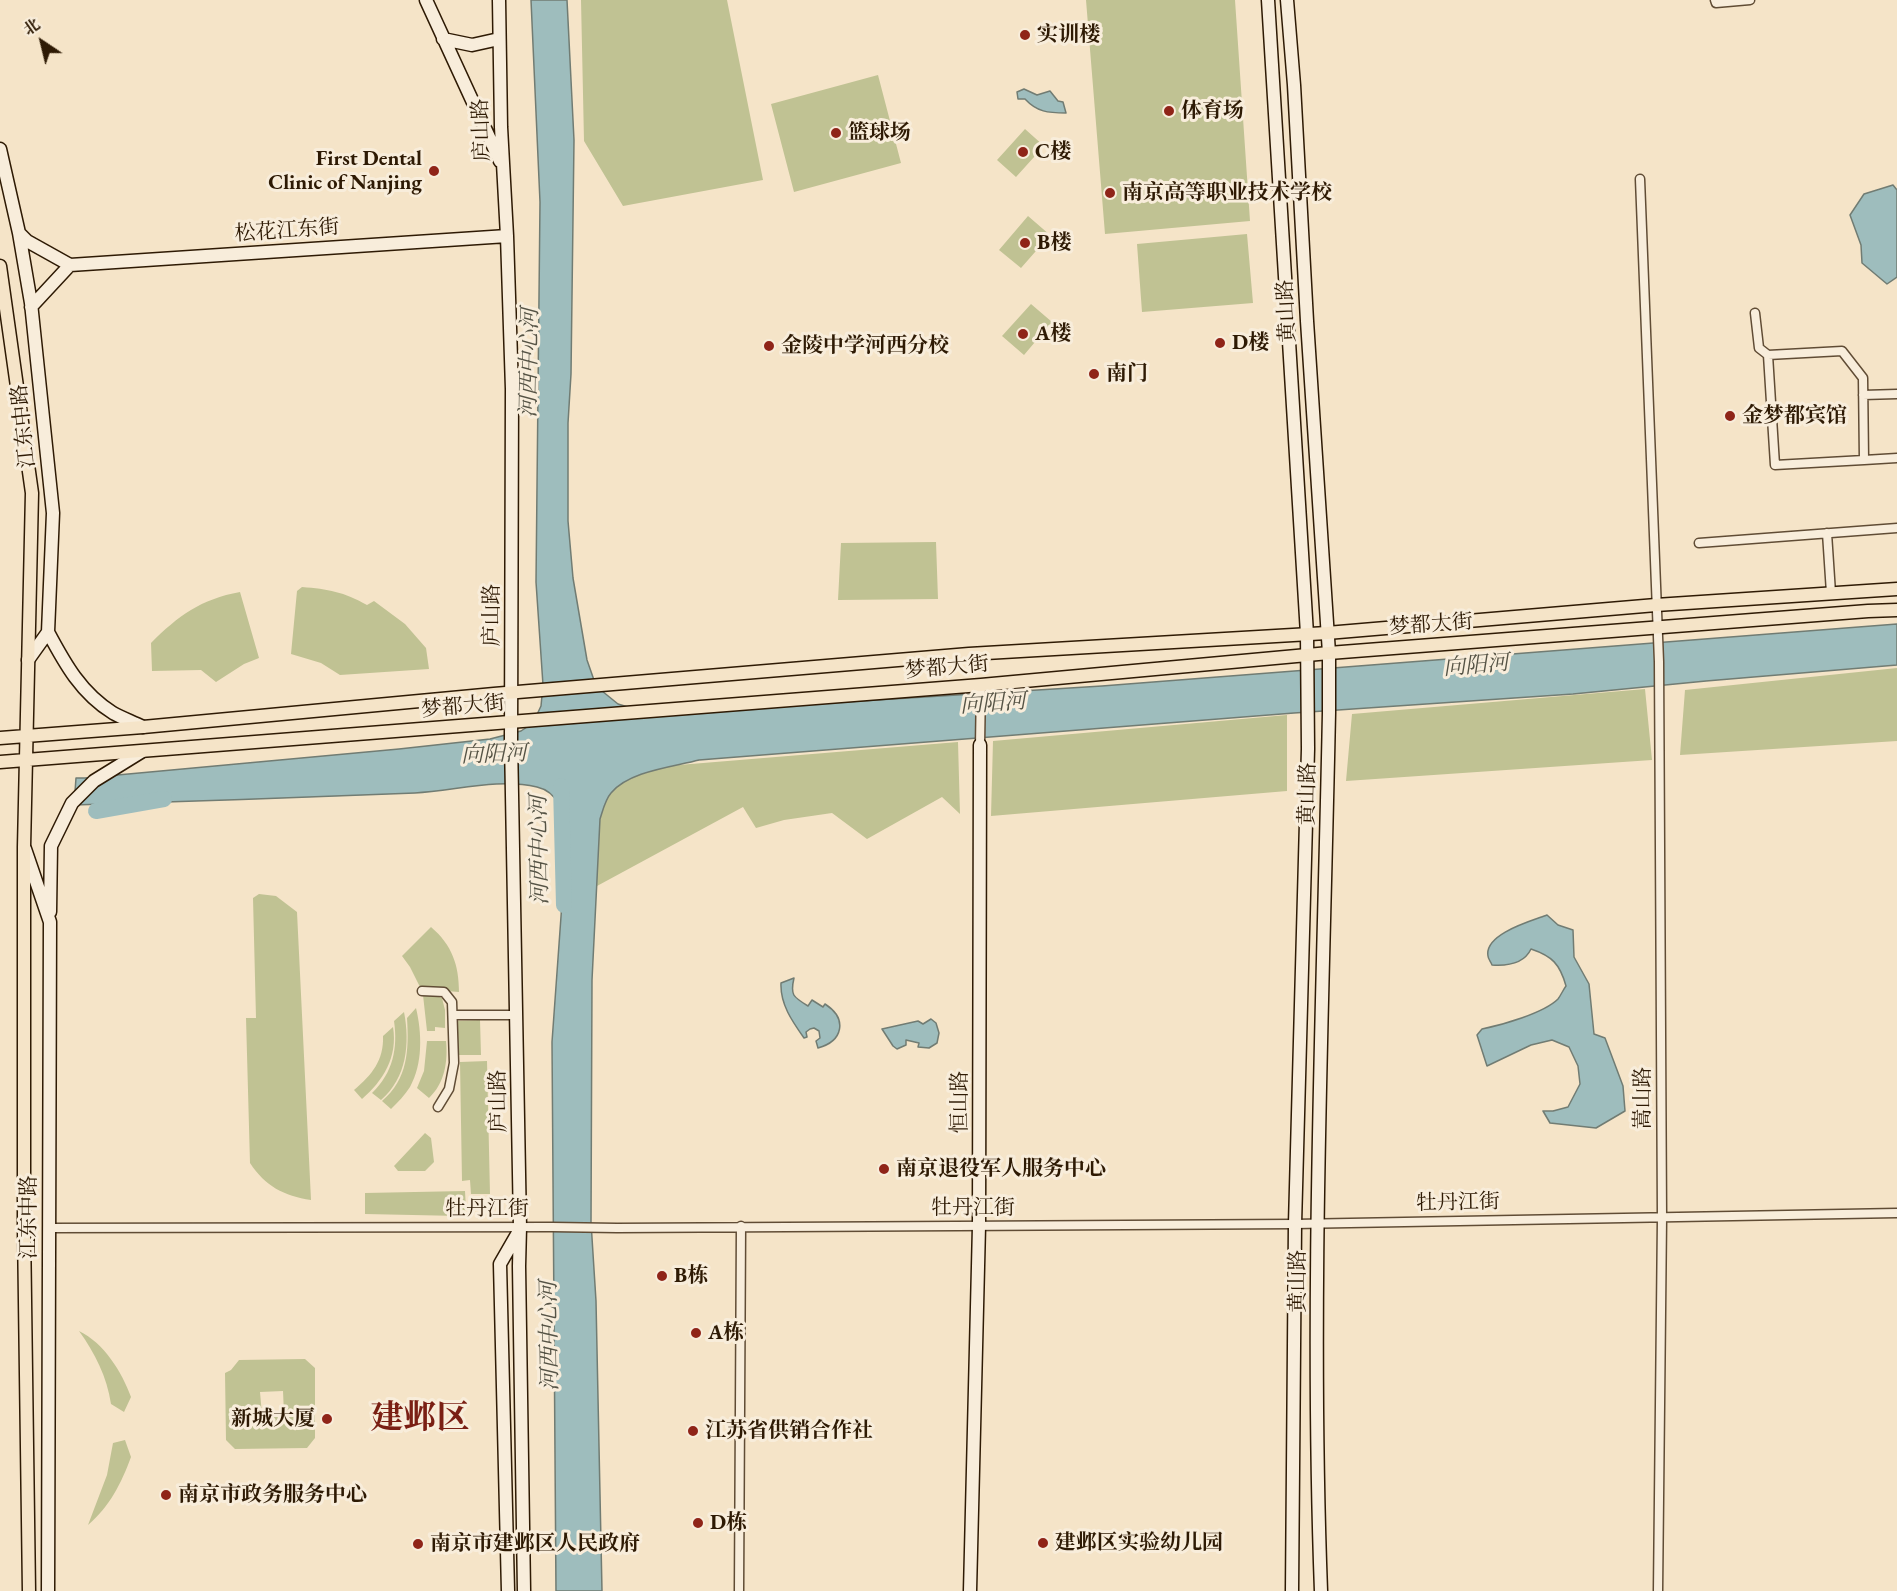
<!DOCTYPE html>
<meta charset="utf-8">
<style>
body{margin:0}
#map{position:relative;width:1897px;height:1591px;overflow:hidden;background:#f5e4c8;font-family:"EB Garamond","Noto Serif SC",serif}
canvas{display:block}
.north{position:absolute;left:12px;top:12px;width:60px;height:60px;-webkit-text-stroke:4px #f8eddb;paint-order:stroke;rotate:325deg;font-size:16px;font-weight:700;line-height:24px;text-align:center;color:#2e1a04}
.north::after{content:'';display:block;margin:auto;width:21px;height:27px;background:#2e1a04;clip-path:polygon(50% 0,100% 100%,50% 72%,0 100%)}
</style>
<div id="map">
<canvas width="1897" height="1591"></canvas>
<div class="north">北</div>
</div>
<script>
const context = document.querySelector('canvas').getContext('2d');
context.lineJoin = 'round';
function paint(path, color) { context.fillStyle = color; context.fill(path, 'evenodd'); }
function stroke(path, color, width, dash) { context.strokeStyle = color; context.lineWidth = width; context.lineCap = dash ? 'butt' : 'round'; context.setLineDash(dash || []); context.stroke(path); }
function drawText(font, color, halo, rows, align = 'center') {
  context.font = font + ' "EB Garamond","Noto Serif SC",serif'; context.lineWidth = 6; context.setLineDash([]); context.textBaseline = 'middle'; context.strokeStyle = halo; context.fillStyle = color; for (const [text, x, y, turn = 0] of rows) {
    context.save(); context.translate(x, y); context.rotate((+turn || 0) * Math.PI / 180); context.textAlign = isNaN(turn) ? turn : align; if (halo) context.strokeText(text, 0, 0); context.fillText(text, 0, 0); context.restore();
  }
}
paint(new Path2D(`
 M581 0H727L763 180 623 206 584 141Z
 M1086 0H1235L1250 221 1105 234Z
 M878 75 901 163 794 192 771 104Z
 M1025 129 1044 146 1016 177 997 160Z
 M1028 216 1050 235 1021 268 999 250Z
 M1247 234 1253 303 1142 312 1137 244Z
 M1031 304 1052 322 1024 355 1002 336Z
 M936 542 938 599 838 600 841 543Z
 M302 587C328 589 344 592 367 605L374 601 405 624 426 648 429 669 340 675 321 663 291 654 297 591Z
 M240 592 259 658 244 664 216 682 201 670 152 671 151 643C178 616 201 599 240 592Z
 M1897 668V741L1680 755 1685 690Z
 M1645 689 1652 760 1346 781 1352 714Z
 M1287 715V791L991 816 993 741Z
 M958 742 960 814 942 797 867 839 832 813 784 820 756 828 743 807 597 886 586 794 606 771Z
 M259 894 276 896 297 912 311 1200C284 1196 265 1186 250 1163L246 1018H256L253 898Z
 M431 927C452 945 459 965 459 992L421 989 410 967 402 956Z
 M423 995H434L442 998 445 1010V1028L435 1027V1031H427Z
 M416 1008C422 1033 423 1064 410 1087 405 1095 398 1102 391 1109L382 1101C408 1079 409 1050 407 1018Z
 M404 1012C410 1043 407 1078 381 1100L372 1093C393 1073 398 1048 394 1021Z
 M480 1020 481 1055H458L457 1021Z
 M393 1027C398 1057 383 1081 362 1099L354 1090C372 1075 384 1060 383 1036Z
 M427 1041H446C448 1061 445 1083 429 1098L417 1088 424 1071Z
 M487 1061 490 1194H471L470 1180 462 1181 460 1062Z
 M425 1133 431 1138 434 1162 425 1171H398L394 1166Z
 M465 1191 466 1210 462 1211 460 1216 365 1214V1193Z
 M79 1331C104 1343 122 1372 131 1397L124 1412 111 1404C107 1377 95 1353 79 1331Z
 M305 1359 315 1368V1438L307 1448 235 1449 226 1440 225 1373 231 1370 239 1360ZM283 1391 284 1414 262 1415 260 1392Z
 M125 1440 131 1457C121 1484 110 1506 88 1525L107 1475 113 1443Z`), '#c0c293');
const water = new Path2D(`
 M531 0H567L574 140 571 374 568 423V521L573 578 587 660 595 683 602 691 618 704 651 714 1102 686 1897 624V665L1706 681 1573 694 1294 713 699 760C673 767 629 771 611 793 605 800 603 810 600 819L592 980 591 1222 596 1301 602 1591H556L552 1042 567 833C564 814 559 792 537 787 497 778 455 791 415 793 301 798 188 801 74 805L76 778H85L399 749 490 739 521 731 533 723 541 706 543 685 536 582 540 202Z
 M1024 89 1037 95 1050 91 1058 101 1063 102 1066 113C1048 113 1037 112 1025 99H1018L1017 92Z
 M1893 185 1897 190V277L1887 284 1862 263 1861 245 1850 215 1864 194Z
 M1547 915 1558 925 1573 930 1574 957 1589 984 1594 1034 1605 1038 1623 1086 1625 1111 1596 1128 1550 1123 1543 1111H1553L1568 1107 1580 1084 1578 1066 1569 1047 1552 1040 1531 1045 1487 1066 1477 1035 1482 1029C1502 1025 1544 1013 1558 999 1561 995 1563 990 1566 986 1560 964 1552 956 1531 949 1524 964 1507 966 1492 965 1491 962 1488 959 1488 956 1484 934 1531 921 1547 915Z
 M794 978C790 995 793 997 808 1006L812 1000 823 1007 825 1004C848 1019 843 1041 818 1048L816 1041 820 1038 819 1031 814 1028 810 1029 806 1032 807 1037 804 1038C792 1021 780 1004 781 983Z
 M931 1019 936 1023 939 1033 937 1043 929 1048 918 1047 919 1043 906 1040V1045L897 1049 893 1046 882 1029 918 1021 923 1024Z`);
paint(water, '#9ebdbd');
stroke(water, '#717c73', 1.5);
stroke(new Path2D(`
 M561 786 564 905
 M96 811 164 799`), '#9ebdbd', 16);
const street = new Path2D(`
 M1715 0 1716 3 1750 0
 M1640 179 1659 662 1662 1218 1658 1591
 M1755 313 1759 348 1768 355
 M1842 351 1863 378 1864 460 1775 465 1768 355Z
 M1863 395 1897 394
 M1864 460 1897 458
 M1827 533 1831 593
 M1699 543 1897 528
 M980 745 981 685
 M422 991 444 992 452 1002 454 1063 449 1089 438 1107
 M453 1015H517
 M49 1228 552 1227 617 1228 1295 1224 1897 1213
 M739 1591 741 1226`);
const secondary = new Path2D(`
 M426 0 500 161
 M499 0 501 127 507 236 512 389 511 741 520 1227 519 1266 524 1591
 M1268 0 1307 634 1308 749 1295 1224 1292 1591
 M1287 0 1294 85 1307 321 1329 653V713C1323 1006 1310 1299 1321 1591
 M443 39 472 45 499 39
 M0 149 19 233 31 303 53 513 48 632 28 660
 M19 233 27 241 70 265
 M70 265 507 236
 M31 307 70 265
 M48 632C65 664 81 693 113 713 122 718 133 722 143 727
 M25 849 50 922 48 1591
 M50 912 51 846 72 803 94 781 141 752
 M508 1591 500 1264 519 1231
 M970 1591 979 1226 980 745`);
const primary = new Path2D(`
 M0 266 32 493 24 847V1228L29 1591
 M0 738 143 727 494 694 969 654 1327 633 1656 605 1897 589
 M0 762 981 685 1329 653 1868 611 1897 610`);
stroke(street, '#604c35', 11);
stroke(secondary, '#2e1a04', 15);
stroke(primary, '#2e1a04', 15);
stroke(street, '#f8eddb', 8);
stroke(secondary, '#f8eddb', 12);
stroke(primary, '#f5e4c8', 12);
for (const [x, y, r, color] of [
 [1025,35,6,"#8f2418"],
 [1169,111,6,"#8f2418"],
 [836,133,6,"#8f2418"],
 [1023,152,6,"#8f2418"],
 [434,171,6,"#8f2418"],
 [1110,193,6,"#8f2418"],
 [1025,243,6,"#8f2418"],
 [1023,334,6,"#8f2418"],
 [1220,343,6,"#8f2418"],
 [769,346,6,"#8f2418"],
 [1094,374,6,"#8f2418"],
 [1730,416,6,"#8f2418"],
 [884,1169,6,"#8f2418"],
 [662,1276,6,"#8f2418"],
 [696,1333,6,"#8f2418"],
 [327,1419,6,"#8f2418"],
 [693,1431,6,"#8f2418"],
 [166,1495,6,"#8f2418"],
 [698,1523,6,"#8f2418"],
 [1043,1543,6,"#8f2418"],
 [418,1544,6,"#8f2418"]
]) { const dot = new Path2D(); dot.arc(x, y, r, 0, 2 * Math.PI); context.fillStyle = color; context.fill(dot); stroke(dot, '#f8eddb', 2); }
drawText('bold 21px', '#2e1a04', '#f8eddb', [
 ["实训楼",1037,35],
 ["体育场",1181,111],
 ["篮球场",848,133],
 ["C楼",1035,152],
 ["First Dental",422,159,"right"],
 ["Clinic of Nanjing",422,183,"right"],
 ["南京高等职业技术学校",1122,193],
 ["B楼",1037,243],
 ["A楼",1035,334],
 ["D楼",1232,343],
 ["金陵中学河西分校",781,346],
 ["南门",1106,374],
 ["金梦都宾馆",1742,416],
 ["南京退役军人服务中心",896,1169],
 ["B栋",674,1276],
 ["A栋",708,1333],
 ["新城大厦",315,1419,"right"],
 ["江苏省供销合作社",705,1431],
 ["南京市政务服务中心",178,1495],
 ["D栋",710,1523],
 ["建邺区实验幼儿园",1055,1543],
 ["南京市建邺区人民政府",430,1544]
], 'left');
drawText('21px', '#2e1a04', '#f8eddb', [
 ["庐山路",482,130,-92],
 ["松花江东街",287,231,-4],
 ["黄山路",1287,311,-93],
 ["江东中路",24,426,-96],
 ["庐山路",492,615,-90],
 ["梦都大街",1431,625,-4],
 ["梦都大街",947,668,-5],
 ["梦都大街",463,707,-5],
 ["黄山路",1308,794,-89],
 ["嵩山路",1643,1098,-90],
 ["庐山路",499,1101,-91],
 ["恒山路",960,1102,-90],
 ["牡丹江街",1458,1203,-1],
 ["牡丹江街",973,1208],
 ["牡丹江街",487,1209],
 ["江东中路",29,1217,-90],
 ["黄山路",1298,1281,-90]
]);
drawText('italic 22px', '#555345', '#f8eddb', [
 ["河西中心河",530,363,-89],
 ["向阳河",1476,666,-5],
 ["向阳河",993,704,-4],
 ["向阳河",494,755,-2],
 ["河西中心河",540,850,-91],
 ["河西中心河",550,1336,-91]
]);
drawText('bold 33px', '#7a1f14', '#f8eddb', [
 ["建邺区",420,1419]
]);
</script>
